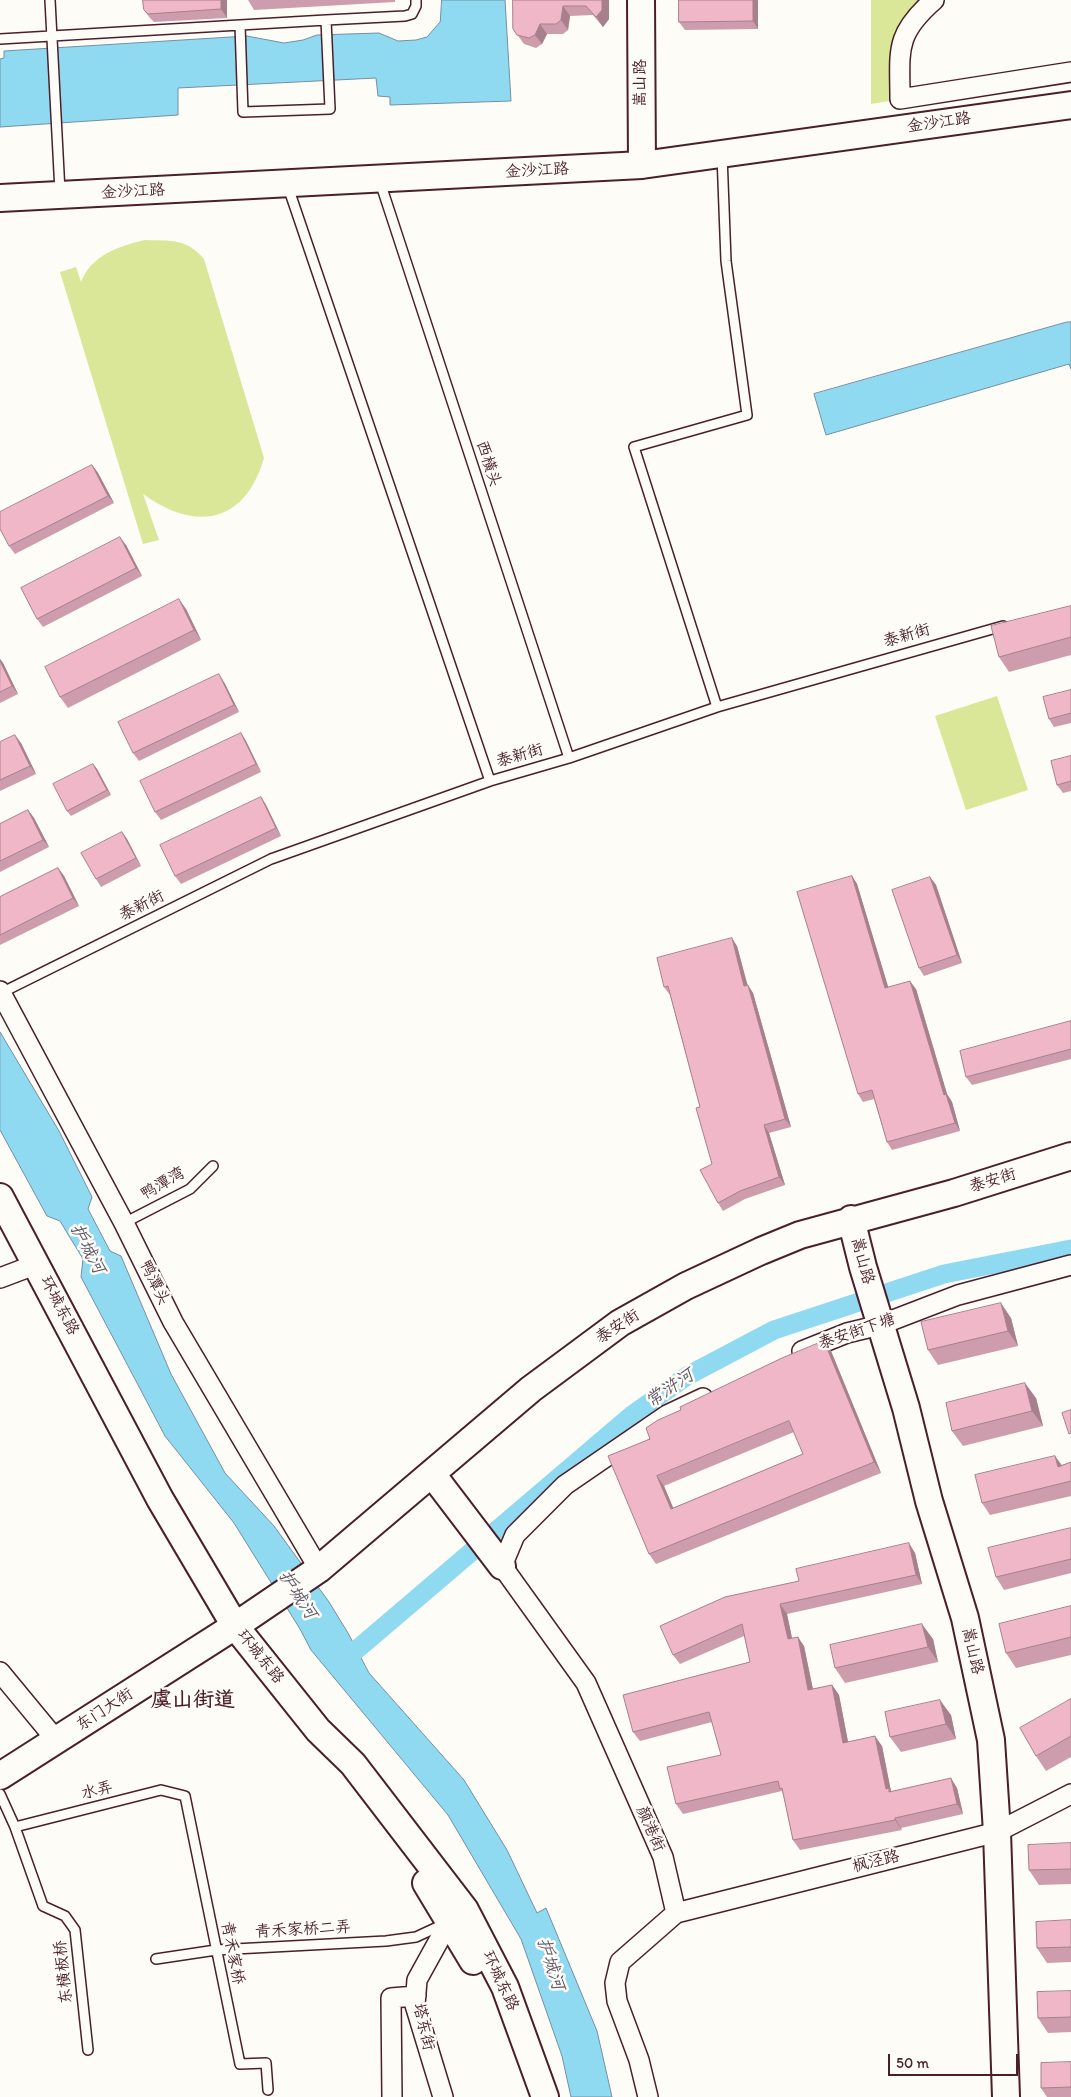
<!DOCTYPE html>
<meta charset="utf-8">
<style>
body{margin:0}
#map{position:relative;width:1071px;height:2097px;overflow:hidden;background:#fdfcf7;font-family:Itim,sans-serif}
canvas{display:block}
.scale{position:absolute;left:888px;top:2054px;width:130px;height:22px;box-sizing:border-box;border:2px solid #4a1f2b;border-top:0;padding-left:6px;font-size:15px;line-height:18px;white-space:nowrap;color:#4a1f2b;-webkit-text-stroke:4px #fdfcf7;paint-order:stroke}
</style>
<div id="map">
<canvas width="1071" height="2097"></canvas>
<div class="scale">50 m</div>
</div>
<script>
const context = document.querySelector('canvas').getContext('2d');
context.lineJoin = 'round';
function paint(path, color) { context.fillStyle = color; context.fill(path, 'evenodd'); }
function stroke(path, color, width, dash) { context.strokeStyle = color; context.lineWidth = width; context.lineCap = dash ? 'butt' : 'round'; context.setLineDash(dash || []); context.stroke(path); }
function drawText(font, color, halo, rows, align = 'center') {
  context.font = font + ' Itim,"LXGW WenKai TC",sans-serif'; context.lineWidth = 5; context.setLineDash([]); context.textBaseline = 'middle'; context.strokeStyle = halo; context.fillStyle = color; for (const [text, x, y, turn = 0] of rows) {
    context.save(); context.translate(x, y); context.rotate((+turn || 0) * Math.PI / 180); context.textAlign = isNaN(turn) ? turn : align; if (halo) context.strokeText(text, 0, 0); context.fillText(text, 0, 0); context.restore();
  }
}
paint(new Path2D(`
 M871 0H934L913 22 900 99 871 104Z
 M145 240C171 241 186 238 204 259L264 458C245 524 195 532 143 494L159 540 143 544 60 272 76 267 81 282C91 256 118 246 145 240Z
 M997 696 1028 790 966 810 935 716Z`), '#dae799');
const water = new Path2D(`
 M442 0H505L511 101 390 105V97L378 96 376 78 178 88V115L0 127V59L4 58V51L247 36 284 43 303 40 317 35 379 33 398 41 416 40 427 37 440 22Z
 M1067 322H1071V369L1069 364 826 435 814 394Z
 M0 1032 59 1131 92 1197 88 1209 110 1251 121 1256 171 1374 225 1473 274 1526 329 1602 348 1633 369 1673 464 1780 507 1850 537 1913 546 1908 597 2031 612 2097H571L562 2056 521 1939 448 1815 311 1650 300 1629 234 1523 165 1436 81 1277 83 1259 60 1221 47 1216 0 1130Z`);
paint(water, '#90daf1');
stroke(water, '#748fa2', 1);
stroke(new Path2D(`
 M341 1663 632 1415 687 1376 774 1330 944 1274 1071 1249`), '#90daf1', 19);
const lane = new Path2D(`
 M50 0 60 192
 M240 25 326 20
 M0 39 240 25 243 112 330 109 326 20 405 16 412 14 416 6V0
 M380 182 569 758
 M288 187 490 781
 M717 707 634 447 747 415 726 261 722 155
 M1 993 271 859 490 781 569 758 717 707 1003 626
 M124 1223 190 1189 213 1166
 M0 1794 15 1827 43 1906 65 1916 75 1930 88 2050
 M15 1827 161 1790 185 1796 240 2064 266 2063 268 2090
 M156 1959 216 1950 386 1941 416 1937 444 1924`);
const street = new Path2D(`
 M934 0C894 35 900 51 900 99L1071 72
 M0 991 124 1223 173 1322 319 1569
 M0 1278 37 1264
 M802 1351 847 1333 880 1325 958 1295 1071 1265
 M0 1672 57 1741
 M676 1913 997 1832 1071 1794
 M392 2097 391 1998 416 1996
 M443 2097 415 2005 417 1980 449 1922 458 1915
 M648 2097 639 2060 617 2001 615 1983 620 1962 676 1913 663 1857 586 1683 502 1566 515 1535 565 1485 667 1415 703 1398`);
const secondary = new Path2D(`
 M641 0 642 165
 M0 198 642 165 1071 105
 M0 1197 160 1499 235 1626 318 1730 353 1764 465 1910 505 1987 545 2097
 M851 1219 863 1267 906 1408 929 1501 965 1618 991 1740 997 1832 1006 2097
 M432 1474 502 1566
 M0 1776 235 1626 319 1569 531 1389 620 1323 686 1286 761 1251 800 1235 954 1193 1071 1156
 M426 1883 473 1961`);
stroke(lane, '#4a1f2b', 12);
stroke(street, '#4a1f2b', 22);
stroke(secondary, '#4a1f2b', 30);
stroke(lane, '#fdfcf7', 9);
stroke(street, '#fdfcf7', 19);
stroke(secondary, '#fdfcf7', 26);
paint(new Path2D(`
 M143 0H227V18L154 22 150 18 144 10Z
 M248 0H395V2L254 10Z
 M513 0H609V19L603 27 593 15 570 16 568 30 563 34H547L542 44 536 48 524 44 513 29Z
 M679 0H758V29L685 30 679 22Z
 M92 465 98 473 114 503 15 554 9 546Z
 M126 545 142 576 43 627 37 619Z
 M1071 606V655L1009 672 999 657Z
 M186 609 201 640 68 708 60 697Z
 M0 659 3 663 18 694 0 703Z
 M224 682 239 712 139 761 133 753Z
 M1071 690V723L1054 727 1049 719Z
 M241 733 246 741 261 772 161 820 155 812Z
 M0 742 21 743 36 774 0 791Z
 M1071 756V791L1063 793 1057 785Z
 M93 764 97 769 111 795 71 816 67 811Z
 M261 797 266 805 281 836 181 884 175 876Z
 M28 810 34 818 49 847 0 872V824Z
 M122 832 127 839 141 866 101 887 96 879Z
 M58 868 64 876 79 906 0 945V897Z
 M852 876 857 884 888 988 916 989 947 1094 952 1102 960 1131 892 1150 887 1142 874 1099 863 1102 858 1094Z
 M930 877 936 885 962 963 924 976 919 968Z
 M737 946 747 985 753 993 791 1127 769 1133 785 1185 745 1199 723 1211 718 1203 712 1164 700 1107 670 995 664 987Z
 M1071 1021V1059L972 1085 966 1077Z
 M1011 1318 1018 1346 938 1365 928 1350Z
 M824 1341 831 1351 881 1473 656 1564 649 1554 650 1439 681 1410ZM794 1432 803 1454 673 1508 664 1486Z
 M1036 1398 1043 1426 963 1446 952 1431Z
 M1055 1456 1062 1465 1071 1462V1496L990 1515 982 1503Z
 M1071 1528V1573L1004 1590 996 1577Z
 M915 1553 922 1584 787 1614 792 1638 804 1646 813 1689 832 1685 839 1695 848 1742 882 1746 891 1792 957 1788 963 1814 901 1828 902 1830 800 1850 793 1840 783 1794 782 1791 683 1814 676 1804 721 1755 712 1722 640 1741 633 1732 750 1662 744 1636 680 1664 673 1655 799 1581Z
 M1071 1606V1655L1016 1668 1006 1653Z
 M933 1639 938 1662 845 1683 835 1668Z
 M1071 1699V1757L1046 1771 1036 1756Z
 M951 1715 956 1739 901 1752 890 1737Z
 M1071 1843V1884L1039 1885 1029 1870Z
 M1071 1920V1962L1047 1963 1037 1948Z
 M1071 1991V2032L1048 2033 1038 2018Z
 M1071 2062V2097H1047L1041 2088Z`), '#ce9dad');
paint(new Path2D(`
 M221 0H227V18L221 9Z
 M602 0H609V19L603 27 596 17Z
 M753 0H758V29L753 21Z
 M563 6 570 16 568 30 561 20Z
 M540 24 547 34 542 44 535 35Z
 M92 465 98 473 114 503 108 496Z
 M120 537 126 545 142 576 136 568Z
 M179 599 186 609 201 640 194 630Z
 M0 659 3 663 18 694 12 686 0 661Z
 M219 674 224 682 239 712 234 705Z
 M241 733 246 741 261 772 256 764Z
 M15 735 21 743 36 774 30 766Z
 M93 764 97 769 111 795 107 790Z
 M261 797 266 805 281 836 276 828Z
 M28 810 34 818 49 847 43 840Z
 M122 832 127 839 141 866 136 858Z
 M58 868 64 876 79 906 73 898Z
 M852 876 857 884 891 996 885 988Z
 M930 877 936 885 962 963 957 955Z
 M732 938 737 946 750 994 744 986Z
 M910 981 916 989 947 1094 952 1102 960 1131 955 1123 944 1095Z
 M748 985 753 993 791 1127 785 1119Z
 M764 1125 769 1133 785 1185 779 1177Z
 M1001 1303 1011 1318 1018 1346 1008 1331Z
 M824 1341 831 1351 881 1473 874 1462Z
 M1025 1383 1036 1398 1043 1426 1032 1411Z
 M1055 1456 1063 1468 1058 1467Z
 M657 1476 664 1486 678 1519 671 1509Z
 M909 1543 915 1553 922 1584 916 1575Z
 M780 1604 787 1614 794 1648 788 1639Z
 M922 1624 933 1639 938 1662 928 1647Z
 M798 1637 804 1646 815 1700 808 1690Z
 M832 1685 839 1695 850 1752 843 1743Z
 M940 1700 951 1715 956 1739 946 1724Z
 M875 1736 882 1746 892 1796 886 1789Z
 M951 1778 957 1788 963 1814 957 1804Z
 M895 1818 901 1828 902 1830 895 1820Z`), '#a8808d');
const building = new Path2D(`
 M143 0H221V9L148 14 144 10Z
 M513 0H602V10L596 17 586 6H563L561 20 556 24H540L535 35 529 38 517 35 513 29Z
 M679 0H753V21L679 22Z
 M92 465 108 496 9 546 0 529V512Z
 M120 537 136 568 37 619 21 588Z
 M179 599 194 630 60 697 45 667Z
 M1071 606V637L999 657 991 626Z
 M0 661 12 686 0 692Z
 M219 674 234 705 133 753 118 722Z
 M1071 690V713L1049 719 1043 697Z
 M241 733 256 764 155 812 140 781Z
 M15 735 30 766 0 780V742Z
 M1071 756V781L1057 785 1051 761Z
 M93 764 107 790 67 811 53 784Z
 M261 797 276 828 175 876 160 845Z
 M28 810 43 840 0 861V824Z
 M122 832 136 858 96 879 81 853Z
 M58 868 73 898 0 935V897Z
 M852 876 885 988 910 981 944 1095 946 1094 955 1123 887 1142 872 1090 858 1094 797 892Z
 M930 877 957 955 919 968 892 890Z
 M732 938 744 986 748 985 785 1119 764 1125 779 1177 740 1191 718 1203 700 1170 712 1164 696 1108 700 1107 668 986 664 987 657 958Z
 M1071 1021V1049L966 1077 960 1051Z
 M1001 1303 1008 1331 928 1350 921 1322Z
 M824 1341 874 1462 649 1554 608 1456 650 1439 646 1428 658 1420 681 1410 680 1407 782 1358ZM789 1421 803 1454 671 1509 657 1476Z
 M1025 1383 1032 1411 952 1431 946 1403Z
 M1071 1410V1433L1069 1434 1062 1413Z
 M1055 1456 1058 1467 1071 1462V1481L982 1503 975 1475Z
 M1071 1528V1559L996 1577 988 1548Z
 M909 1543 916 1575 780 1604 788 1639 798 1637 808 1690 832 1685 843 1743 875 1736 886 1789 889 1788V1792L951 1778 957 1804 895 1818V1820L793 1840 782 1788 780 1789 778 1781 676 1804 667 1767 721 1755 709 1712 633 1732 623 1695 750 1662 742 1624 673 1655 660 1626 725 1597 799 1581 796 1569Z
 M1071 1606V1637L1006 1653 999 1624Z
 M922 1624 928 1647 835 1668 830 1645Z
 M1071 1699V1736L1036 1756 1020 1728Z
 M940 1700 946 1724 890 1737 885 1712Z
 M1071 1843V1869L1029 1870 1028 1845Z
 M1071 1920V1947L1037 1948 1036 1922Z
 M1071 1991V2017L1038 2018 1037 1992Z
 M1071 2062V2087L1041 2088V2063Z`);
paint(building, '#f0b7c9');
stroke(building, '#a8808d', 1);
drawText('16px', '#4a1f2b', '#fdfcf7', [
 ["嵩山路",641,83,-90],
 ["金沙江路",939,123,-8],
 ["金沙江路",537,171,-3],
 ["金沙江路",133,192,-3],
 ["西横头",488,464,72],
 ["泰新街",907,636,-16],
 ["泰新街",520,756,-16],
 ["泰新街",142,906,-27],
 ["泰安街",993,1181,-17],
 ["鸭潭湾",163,1184,-30],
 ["嵩山路",862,1261,75],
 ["鸭潭头",154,1283,64],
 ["环城东路",59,1306,62],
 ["泰安街",618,1327,-33],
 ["泰安街下塘",857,1332,-19],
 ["嵩山路",972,1651,77],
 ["环城东路",260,1657,51],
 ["东门大街",105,1710,-33],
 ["水弄",97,1791,-14],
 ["颜港街",650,1829,66],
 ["枫泾路",876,1862,-14],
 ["青禾家桥二弄",303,1930,-3],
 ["青禾家桥",232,1953,79],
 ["东横板桥",64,1972,-96],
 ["环城东路",500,1981,65],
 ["塔东街",423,2027,77]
]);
drawText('italic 18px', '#5f5766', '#fdfcf7', [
 ["护城河",87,1249,62],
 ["常浒河",670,1389,-34],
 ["护城河",297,1595,57],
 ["护城河",550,1964,72]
]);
drawText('bold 21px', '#4a1f2b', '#fdfcf7', [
 ["虞山街道",193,1701]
]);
</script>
